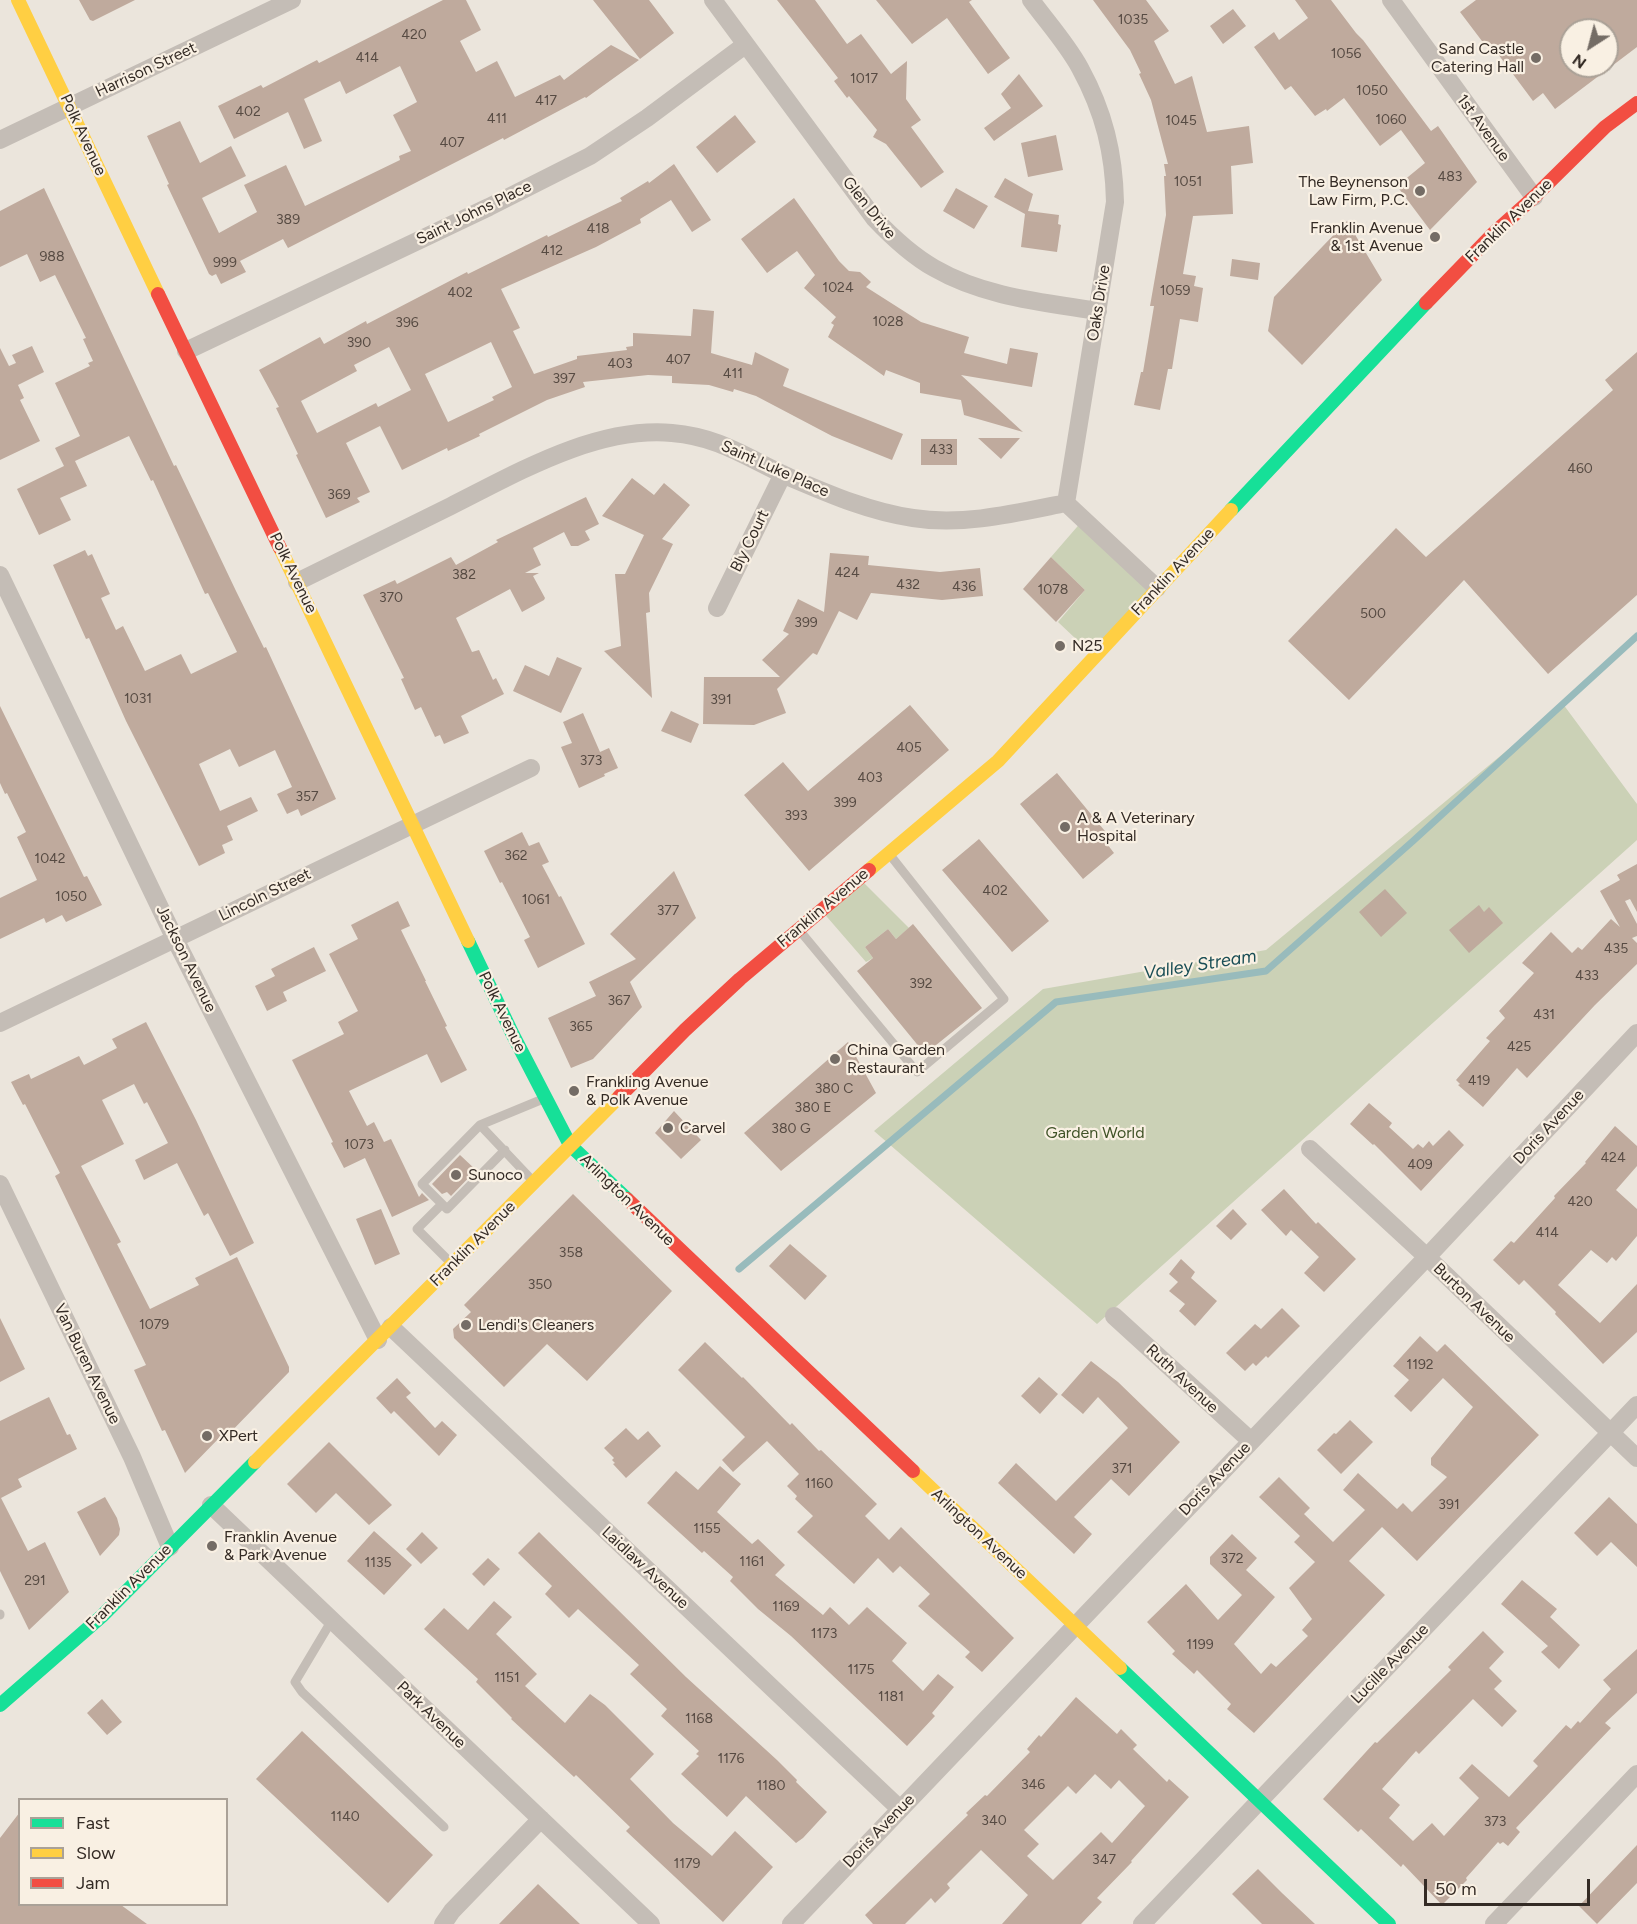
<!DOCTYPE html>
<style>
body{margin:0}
#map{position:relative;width:1637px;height:1924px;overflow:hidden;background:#ebe5dc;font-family:Figtree,sans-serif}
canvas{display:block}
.legend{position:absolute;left:18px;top:1798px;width:210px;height:108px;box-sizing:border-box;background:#f9f0e3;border:2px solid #aaa197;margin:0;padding:8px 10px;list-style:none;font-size:18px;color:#342b25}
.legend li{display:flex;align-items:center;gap:12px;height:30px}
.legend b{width:30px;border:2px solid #aaa197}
.north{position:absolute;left:1559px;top:18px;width:60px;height:60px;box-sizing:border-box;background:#f9f0e3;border:2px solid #aaa197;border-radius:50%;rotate:216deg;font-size:16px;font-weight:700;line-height:24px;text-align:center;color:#342b25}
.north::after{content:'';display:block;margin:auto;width:21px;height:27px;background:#746c65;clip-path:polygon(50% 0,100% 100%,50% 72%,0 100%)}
.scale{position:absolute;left:1424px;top:1879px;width:166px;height:27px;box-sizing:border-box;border:3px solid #342b25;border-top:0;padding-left:8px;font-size:18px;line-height:21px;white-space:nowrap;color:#342b25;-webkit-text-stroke:4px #f9f0e3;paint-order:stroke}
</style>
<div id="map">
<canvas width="1637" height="1924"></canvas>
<ul class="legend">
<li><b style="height:8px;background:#16e098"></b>Fast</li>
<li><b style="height:8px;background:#ffcf43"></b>Slow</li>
<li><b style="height:8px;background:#f24e42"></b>Jam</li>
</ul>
<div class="north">N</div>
<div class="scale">50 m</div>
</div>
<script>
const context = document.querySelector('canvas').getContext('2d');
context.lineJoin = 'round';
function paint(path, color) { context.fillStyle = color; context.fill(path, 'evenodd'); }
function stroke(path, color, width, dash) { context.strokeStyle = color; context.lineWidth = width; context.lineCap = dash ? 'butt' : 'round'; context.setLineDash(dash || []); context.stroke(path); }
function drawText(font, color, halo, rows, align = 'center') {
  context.font = font + ' Figtree,sans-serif'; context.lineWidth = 4.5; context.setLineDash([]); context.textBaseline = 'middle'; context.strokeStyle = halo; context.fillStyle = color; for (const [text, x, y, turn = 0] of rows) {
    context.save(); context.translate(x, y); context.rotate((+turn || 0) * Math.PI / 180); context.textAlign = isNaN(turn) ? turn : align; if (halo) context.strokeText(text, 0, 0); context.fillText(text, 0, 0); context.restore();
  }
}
paint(new Path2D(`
 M1083 520 1157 588 1094 656 1058 622 1085 590 1051 557Z
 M1563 704 1637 804V840L1097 1324 874 1131 1043 989 1266 950Z
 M859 878 909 928 896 939 888 929 865 947 873 958 866 962 821 910Z`), '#cbd1b6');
stroke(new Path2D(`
 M739 1269 1056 1002 1266 971 1413 841 1637 636`), '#98bbbc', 7);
paint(new Path2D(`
 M79 0H135L93 21 90 20Z
 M443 0H466L481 30 460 41 476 72 497 61 515 97 560 75 564 80 611 45 639 60 586 98 585 97 504 140 503 138 288 248 283 239 240 261 246 272 221 284 216 274 212 276 209 274 167 185 169 184 147 136 180 121 200 163 231 146 246 176 202 198 219 233 257 212 244 185 286 165 305 206 400 160 399 156 411 151 393 115 417 102 400 66 346 94 340 81 304 99 322 141 304 149 288 112 234 139 218 106 261 85 263 88 317 60 319 63Z
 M593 0H649L674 33 640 59Z
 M777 0H815L847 44 861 34 891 74 907 61 906 99 921 120 911 127 944 172 921 188 886 144 873 137 877 130 849 96 847 98 834 81 838 78Z
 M876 0H972L969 2 1010 58 988 74 947 18 912 44Z
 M1093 0H1146L1169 31 1154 41 1175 84 1192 76 1207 132 1249 126 1253 163 1231 166 1233 214 1193 216 1183 274 1196 276 1194 286 1203 288 1198 322 1180 319 1172 369H1168L1160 410 1134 405 1141 372H1143L1154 306H1150L1166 215 1164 176H1166L1164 164H1168L1151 100 1139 74 1141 73 1130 50Z
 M1295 0H1331L1356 33 1363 40 1431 131 1438 126 1477 182 1430 230 1397 186 1425 163 1401 130 1380 146 1344 98 1327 111 1326 109 1315 116 1291 86 1285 90 1254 47 1274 32 1279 40 1308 18Z
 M1476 0H1637V47L1555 109 1543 93 1533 101 1492 46 1488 49 1460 12ZM1571 30H1607V66H1571Z
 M1233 9 1246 26 1223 44 1210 26Z
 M1019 74 1043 106 994 141 984 128 1011 108 1001 94Z
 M735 115 756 142 717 173 696 147Z
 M1056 135 1063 170 1028 177 1021 143Z
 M674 164 711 220 692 232 671 200 640 219 641 223 596 247 501 289 520 328 513 331 534 374 577 359V356L627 350 626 347 633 346V333L691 336 693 309 714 311 711 353 752 365 755 352 789 369 783 386 903 434 892 460 832 436 756 396 734 389 733 392 709 385 672 383V376L648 375 583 382 585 387 547 400 479 434 480 436 448 451 447 448 402 470 380 426 346 443 370 492 357 498 360 502 326 518 296 455 298 454 276 408 279 407 259 370 320 337 324 344 366 321 367 324 467 272 468 274 547 235 548 237 622 201 620 198 648 181 649 183ZM491 342 512 387 492 397 494 400 448 422 425 374ZM389 347 411 390 378 407 376 403 374 404 317 433 301 401 357 371 354 365Z
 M1005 178 1033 194 1028 211 1059 215 1058 224 1061 225 1057 252 1021 247 1025 214 994 197Z
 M44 188 174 466 176 465 236 591 264 648 266 647 336 799 301 816 298 809 287 814 277 794 292 787 275 750 239 767 230 749 199 764 220 811 251 797 258 811 227 826 233 840 222 845 225 853 199 866 126 721 89 638 86 639 53 565 85 550 88 556 92 554 110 594 101 598 116 630 123 626 145 671 181 654 191 674 237 652 208 593 205 594 153 480 151 481 129 436 75 461 87 486 60 498 71 520 39 535 17 489 64 466 55 448 80 436 55 383 90 366 88 363 93 361 83 339 86 338 55 275 40 282 27 254 0 267V211Z
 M956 188 988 206 974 229 943 211Z
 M794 198 839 261 849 271 860 272 871 282 866 287 921 322 969 337 964 353 1007 364 1010 348 1038 353 1032 387 961 375 1023 432 964 415 961 400 920 393V383L886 370 884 376 828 337 834 325 831 323 836 317 804 288 815 275 797 251 767 273 741 239Z
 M1347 221 1382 280 1302 365 1268 331 1274 297Z
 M1232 259 1260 263 1258 280 1230 276Z
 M32 346 44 372 18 385 24 398 20 400 40 441 0 460V348L9 366 16 363 12 355Z
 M1637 352V595L1548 674 1464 580 1349 700 1288 641 1396 528 1426 557 1613 390 1605 380Z
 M978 438H1020L1001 459Z
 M921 439H957V465H921Z
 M632 478 654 495 664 483 690 505 662 539 673 544 649 593 650 612 646 613 652 698 604 651 621 646 615 574H625L644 535 602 516Z
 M586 497 599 524 585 531 590 540 578 546H571L564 532 533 548 541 565 525 573H539L533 576 545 598 544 600 522 612 510 589 456 618 472 652 479 650 493 680 496 678 504 694 461 716 469 733 444 744 440 735 435 737 421 707 415 710 401 679 404 678 363 595 395 580 397 584 451 557 456 565 498 542 496 540Z
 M830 553 869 556 868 565 940 572 980 568 983 596 942 600 871 593 857 620 839 611 817 655 813 653 777 689 786 713 754 725 703 724 704 677H780L762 660 789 634 783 631 798 599 824 612Z
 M1051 557 1085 590 1056 622 1023 589Z
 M557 657 582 668 561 713 513 691 525 665 549 676Z
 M910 705 949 750 809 871 744 795 783 762 808 791Z
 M0 706 84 877 87 876 102 905 66 922 62 915 46 923 44 918 0 939V898L37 880 17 837 26 832 7 793 5 794 0 783Z
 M671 711 699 724 691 743 661 731Z
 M583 713 600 752 609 748 618 768 604 774 605 776 579 788 561 747 572 743 563 722Z
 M1057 773 1109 836 1104 840 1114 853 1083 879 1020 804Z
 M522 832 529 846 539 842 549 862 542 865 559 897 561 896 585 944 538 968 524 940 530 937 502 882 500 883 484 851Z
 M979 839 1049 921 1012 952 942 870Z
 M1637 864V912L1630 899 1625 901 1637 924V936L1632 938 1637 943V964L1595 1005 1527 1078 1517 1068 1483 1107 1458 1085 1460 1084 1456 1080 1490 1041 1486 1038 1505 1018 1499 1011 1534 973 1522 963 1551 932 1572 953 1578 947 1582 950 1611 919 1620 927 1600 891 1620 880 1617 875Z
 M674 871 696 918 630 982 642 1007 593 1059 571 1068 548 1018 596 996 589 982 636 959 610 934Z
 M1385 889 1407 913 1381 937 1359 912Z
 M398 901 410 926 401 930 426 981H425L447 1026 445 1027 467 1070 441 1083 427 1054 349 1091 367 1126 374 1122 384 1142 391 1139 419 1197 422 1193 429 1200 392 1217 365 1158 344 1168 331 1143 333 1142 292 1060 344 1034 338 1022 358 1011 329 954 358 939 351 925Z
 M1479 905 1484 912 1489 907 1503 923 1469 953 1449 930Z
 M913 924 982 1008 925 1054 857 971 873 958 865 947 888 929 896 939Z
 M314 947 326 971 283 992 287 1001 267 1011 255 986 275 976 271 969Z
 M146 1022 196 1120 254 1243 230 1256 208 1213 204 1216 177 1163 144 1180 135 1160 168 1143 147 1102 144 1104 134 1084 102 1100 124 1144 81 1166 121 1242 117 1244 150 1309 199 1285 195 1278 237 1257 289 1367V1372L224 1439 221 1436 185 1473 165 1430 162 1431 134 1370 146 1365 55 1176 60 1173 25 1104 23 1105 11 1082 29 1074 31 1079 79 1056 84 1065 117 1048 112 1039Z
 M848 1042 876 1093 781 1171 744 1133Z
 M1369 1103 1392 1123 1389 1127 1413 1149 1418 1144 1423 1148 1429 1141 1433 1146 1449 1130 1464 1145 1421 1191 1374 1144 1373 1145 1350 1124Z
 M674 1111 701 1140 681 1159 655 1133Z
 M1615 1126 1637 1146V1166L1616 1190 1637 1209V1236L1616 1261 1612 1257 1607 1263 1591 1250 1558 1285 1600 1323 1637 1284V1332L1603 1364 1555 1314 1556 1312 1524 1280 1519 1285 1493 1260 1511 1241 1514 1243 1555 1198 1554 1196 1586 1163 1585 1162Z
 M460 1155 476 1170 451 1196 447 1192 442 1194 432 1184Z
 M1284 1189 1316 1224 1318 1222 1356 1259 1324 1292 1304 1273 1319 1257 1291 1230 1286 1236 1261 1210Z
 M573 1194 672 1291 587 1381 547 1344 504 1387 454 1338 453 1329 471 1312 464 1305Z
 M381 1209 400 1254 375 1265 356 1219Z
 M1233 1209 1247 1224 1231 1240 1216 1226Z
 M790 1244 827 1276 805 1300 769 1266Z
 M1181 1259 1195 1272 1191 1278 1217 1301 1195 1326 1179 1311 1185 1304 1169 1291 1178 1282 1169 1274Z
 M1282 1308 1300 1326 1268 1358 1266 1356 1256 1366 1253 1363 1245 1371 1226 1353 1255 1324 1261 1329Z
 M0 1318 25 1369 0 1382Z
 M1420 1336 1437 1352 1445 1344 1539 1435 1417 1561 1382 1527 1349 1561 1385 1595 1254 1733 1227 1709 1231 1704 1197 1670 1194 1674 1172 1654 1175 1651 1147 1622 1186 1584 1218 1620 1242 1595 1210 1564V1557L1232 1534 1257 1558 1246 1570 1275 1597 1234 1644 1261 1674 1271 1663 1276 1667 1308 1636 1302 1630 1312 1619 1289 1588 1315 1562 1294 1542 1300 1536 1259 1497 1279 1477 1310 1508 1304 1514 1333 1542 1365 1510 1343 1490 1358 1473 1397 1509 1403 1503 1412 1512 1447 1477 1431 1465V1458L1473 1407 1443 1378 1411 1412 1394 1396 1409 1380 1393 1366Z
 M705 1342 742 1378 743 1377 790 1425 792 1423 819 1451 821 1450 877 1504 865 1516 889 1540 901 1527 1014 1638 982 1672 965 1657 970 1652 918 1606 930 1594 900 1566 893 1573 878 1558 854 1584 797 1532 813 1516 795 1499 797 1496 787 1486 799 1474 767 1441 733 1472 722 1460 745 1437 678 1370Z
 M1091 1361 1118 1382 1180 1442 1129 1496 1111 1479 1074 1517 1092 1534 1074 1554 998 1483 1016 1463 1056 1501 1128 1428 1098 1397 1083 1414 1061 1395Z
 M1039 1377 1058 1394 1040 1414 1021 1396Z
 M397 1378 411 1393 406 1397 435 1428 442 1421 457 1435 439 1456 394 1411 391 1414 376 1398Z
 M49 1397 67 1435 70 1434 77 1449 18 1479 22 1487 1 1498 28 1551 45 1542 69 1592 29 1630 0 1571V1421Z
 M1350 1420 1373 1442 1341 1474 1317 1450 1334 1433 1336 1434Z
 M626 1428 638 1440 648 1431 661 1446 626 1478 613 1464 615 1463 612 1460 614 1458 604 1448Z
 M329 1442 392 1505 369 1525 336 1493 316 1513 287 1484Z
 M720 1466 741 1484 717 1512 752 1544 758 1539 785 1565 775 1575 823 1615 830 1607 849 1625 867 1607 907 1643 892 1661 923 1691 938 1674 954 1687 932 1713 935 1716 907 1746 791 1636 758 1609 730 1581 733 1577 704 1551 702 1553 647 1503 676 1471 698 1490Z
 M105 1497 117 1518 120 1529 119 1535 100 1556 77 1512Z
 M1609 1497 1637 1524V1567L1611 1542 1597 1556 1574 1533Z
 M374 1531 412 1565 384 1595 347 1561Z
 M422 1532 438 1548 421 1564 406 1549Z
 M539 1532 686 1677 777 1760 797 1780 796 1782 827 1812 803 1838 796 1843 746 1796 727 1817 681 1774 699 1756 696 1754 699 1751 661 1716 667 1709 630 1674 639 1665 578 1609 569 1618 545 1594 552 1586 518 1553Z
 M488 1558 500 1569 484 1586 472 1574Z
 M1522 1580 1557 1609 1550 1617 1580 1645 1559 1669 1541 1652 1548 1646 1501 1604Z
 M494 1601 512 1617 496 1634 537 1674 525 1686 565 1723 590 1694 605 1705 654 1754 630 1779 673 1823 712 1856 735 1831 773 1867 723 1922 626 1831 630 1827 576 1775 574 1777 511 1719 512 1718 476 1682 478 1679 424 1629 444 1608 468 1630Z
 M1483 1631 1504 1652 1489 1668 1502 1681 1494 1689 1517 1711 1502 1727 1473 1699 1419 1754 1416 1751 1382 1789 1400 1805 1389 1818 1413 1841 1432 1823 1444 1836 1479 1798 1459 1778 1472 1764 1509 1797 1538 1766 1533 1761 1566 1725 1571 1729 1578 1721 1580 1723 1611 1689 1603 1680 1637 1649V1693L1605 1723 1611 1728 1516 1828 1520 1832 1508 1846 1503 1842 1500 1844 1498 1842 1466 1878 1467 1880 1442 1905 1403 1864 1401 1867 1361 1829 1358 1832 1323 1799 1375 1742 1377 1743 1451 1670 1448 1667Z
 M1076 1697 1117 1734 1121 1729 1137 1745 1133 1749 1167 1782 1169 1779 1189 1797 1131 1861 1132 1862 1097 1898 1102 1902 1081 1924H1002L1028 1895 981 1850 947 1884 950 1888 935 1903 931 1898 905 1924H873L865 1915 968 1815 966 1813 985 1795 987 1796 1030 1752 1027 1749 1039 1735 1041 1737ZM1095 1774 1111 1789 1119 1780 1145 1806 1112 1843 1101 1832 1053 1880 1027 1856 1039 1844 1024 1830 1068 1786 1076 1794Z
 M102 1699 122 1722 107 1735 87 1713Z
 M302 1731 433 1855 388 1903 256 1779Z
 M20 1812V1905H121L147 1924H0V1838Z
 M1637 1845V1883L1597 1924 1579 1906Z
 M1258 1869 1282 1893 1315 1924H1262L1232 1894Z
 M538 1884 580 1924H499Z`), '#bfaa9d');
stroke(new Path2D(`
 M800 931 917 1072 1004 999 890 855
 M480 1125 532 1180
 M442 1204 447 1209 505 1150
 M450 1262 417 1229 442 1204 422 1184 480 1125 543 1099
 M0 1614V1615
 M332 1620 295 1682 302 1692 444 1827`), '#c4bdb6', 9);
stroke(new Path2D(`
 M713 0 874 218C892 237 911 255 934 268 984 297 1042 302 1098 311
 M1031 0C1047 22 1067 44 1080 68 1104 112 1114 153 1115 202L1066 503 1157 588
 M1391 0 1534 197
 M0 140 292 0
 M186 351 489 207 590 156 647 118 745 45
 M0 575 175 939 378 1340
 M297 582C348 557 400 531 451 506 517 473 596 426 672 433 720 437 747 458 789 477 829 494 870 512 913 518 964 526 1016 513 1066 503
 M717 608 783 474
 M0 1023 531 768
 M1310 1149 1427 1257 1637 1458
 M0 1184 132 1457 170 1547
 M1114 1316 1251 1441
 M391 1327 900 1809
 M211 1505 651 1924
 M443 1924 452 1911 541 1819
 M791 1924 1427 1257 1637 1033
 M1142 1924 1637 1405
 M1494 1924 1637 1774`), '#c4bdb6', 18);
stroke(new Path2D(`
 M1231 510 1426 303
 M468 941 513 1035 570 1145 627 1199
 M1120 1668 1389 1924
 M0 1705 102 1616 255 1462`), '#16e098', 14);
stroke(new Path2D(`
 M18 0 158 294
 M280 548 468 941
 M869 870 998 761 1231 510
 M255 1462 619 1097
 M913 1471 1120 1668`), '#ffcf43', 14);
stroke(new Path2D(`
 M158 294 280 548
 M1426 303 1494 233 1534 197 1605 127 1637 103
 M619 1097 685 1030 740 979 869 870
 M627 1199 913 1471`), '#f24e42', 14);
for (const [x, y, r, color] of [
 [1536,58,6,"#746c65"],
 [1420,191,6,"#746c65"],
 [1435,237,6,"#746c65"],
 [1060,646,6,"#746c65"],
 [1065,827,6,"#746c65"],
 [835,1059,6,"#746c65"],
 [574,1091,6,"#746c65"],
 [668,1128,6,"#746c65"],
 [456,1175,6,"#746c65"],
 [466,1325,6,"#746c65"],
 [207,1436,6,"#746c65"],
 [212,1546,6,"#746c65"]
]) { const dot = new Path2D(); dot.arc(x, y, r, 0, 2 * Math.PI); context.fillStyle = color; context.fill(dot); stroke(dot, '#f9f0e3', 2); }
drawText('14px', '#574b43', null, [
 ["1035",1133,20],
 ["420",414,35],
 ["1056",1346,54],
 ["414",367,58],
 ["1017",864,79],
 ["1050",1372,91],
 ["417",546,101],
 ["402",248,112],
 ["411",497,119],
 ["1060",1391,120],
 ["1045",1181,121],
 ["407",452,143],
 ["483",1450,177],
 ["1051",1188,182],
 ["389",288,220],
 ["418",598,229],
 ["412",552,251],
 ["988",52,257],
 ["999",225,263],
 ["1024",838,288],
 ["1059",1175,291],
 ["402",460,293],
 ["1028",888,322],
 ["396",407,323],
 ["390",359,343],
 ["407",678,360],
 ["403",620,364],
 ["411",733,374],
 ["397",564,379],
 ["433",941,450],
 ["460",1580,469],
 ["369",339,495],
 ["424",847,573],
 ["382",464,575],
 ["432",908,585],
 ["436",964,587],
 ["1078",1053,590],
 ["370",391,598],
 ["500",1373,614],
 ["399",806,623],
 ["1031",138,699],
 ["391",721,700],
 ["405",909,748],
 ["373",591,761],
 ["403",870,778],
 ["357",307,797],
 ["399",845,803],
 ["393",796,816],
 ["362",516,856],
 ["1042",50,859],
 ["402",995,891],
 ["1050",71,897],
 ["1061",536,900],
 ["377",668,911],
 ["435",1616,949],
 ["433",1587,976],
 ["392",921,984],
 ["367",619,1001],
 ["431",1544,1015],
 ["365",581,1027],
 ["425",1519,1047],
 ["419",1479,1081],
 ["380 C",834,1089],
 ["380 E",813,1108],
 ["380 G",791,1129],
 ["1073",359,1145],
 ["424",1613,1158],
 ["409",1420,1165],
 ["420",1580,1202],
 ["414",1547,1233],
 ["358",571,1253],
 ["350",540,1285],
 ["1079",154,1325],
 ["1192",1420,1365],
 ["371",1122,1469],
 ["1160",819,1484],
 ["391",1449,1505],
 ["1155",707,1529],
 ["372",1232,1559],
 ["1161",752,1562],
 ["1135",378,1563],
 ["291",35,1581],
 ["1169",786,1607],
 ["1173",824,1634],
 ["1199",1200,1645],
 ["1175",861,1670],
 ["1151",507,1678],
 ["1181",891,1697],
 ["1168",699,1719],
 ["1176",731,1759],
 ["346",1033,1785],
 ["1180",771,1786],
 ["1140",345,1817],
 ["340",994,1821],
 ["373",1495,1822],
 ["347",1104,1860],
 ["1179",687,1864]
]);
drawText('16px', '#342b25', '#f9f0e3', [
 ["Sand Castle",1524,49,"right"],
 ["Catering Hall",1524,67,"right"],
 ["The Beynenson",1408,182,"right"],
 ["Law Firm, P.C.",1408,200,"right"],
 ["Franklin Avenue",1423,228,"right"],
 ["& 1st Avenue",1423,246,"right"],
 ["N25",1072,646],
 ["A & A Veterinary",1077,818],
 ["Hospital",1077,836],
 ["China Garden",847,1050],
 ["Restaurant",847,1068],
 ["Frankling Avenue",586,1082],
 ["& Polk Avenue",586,1100],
 ["Carvel",680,1128],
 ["Sunoco",468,1175],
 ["Lendi's Cleaners",478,1325],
 ["XPert",219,1436],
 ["Franklin Avenue",224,1537],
 ["& Park Avenue",224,1555]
], 'left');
drawText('16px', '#342b25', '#f9f0e3', [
 ["Harrison Street",146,70,-25],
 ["1st Avenue",1483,128,54],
 ["Polk Avenue",83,135,65],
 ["Glen Drive",869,208,51],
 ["Saint Johns Place",474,213,-26],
 ["Franklin Avenue",1509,221,-44],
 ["Oaks Drive",1099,303,-81],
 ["Saint Luke Place",775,469,24],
 ["Bly Court",750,541,-64],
 ["Franklin Avenue",1173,572,-47],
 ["Polk Avenue",293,573,64],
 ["Lincoln Street",265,895,-26],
 ["Franklin Avenue",823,908,-40],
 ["Jackson Avenue",186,959,64],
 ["Polk Avenue",502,1012,64],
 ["Doris Avenue",1549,1127,-47],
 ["Arlington Avenue",627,1200,44],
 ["Franklin Avenue",473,1244,-45],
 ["Burton Avenue",1474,1303,44],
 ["Van Buren Avenue",87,1364,64],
 ["Ruth Avenue",1182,1379,43],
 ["Doris Avenue",1215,1479,-46],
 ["Arlington Avenue",979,1534,43],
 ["Laidlaw Avenue",645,1568,43],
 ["Franklin Avenue",129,1587,-45],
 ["Lucille Avenue",1390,1664,-46],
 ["Park Avenue",431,1715,44],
 ["Doris Avenue",879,1831,-46]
]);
drawText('16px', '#405328', '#f9f0e3', [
 ["Garden World",1095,1133]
]);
drawText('italic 18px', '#1a4e56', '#f9f0e3', [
 ["Valley Stream",1200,965,-9]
]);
</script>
